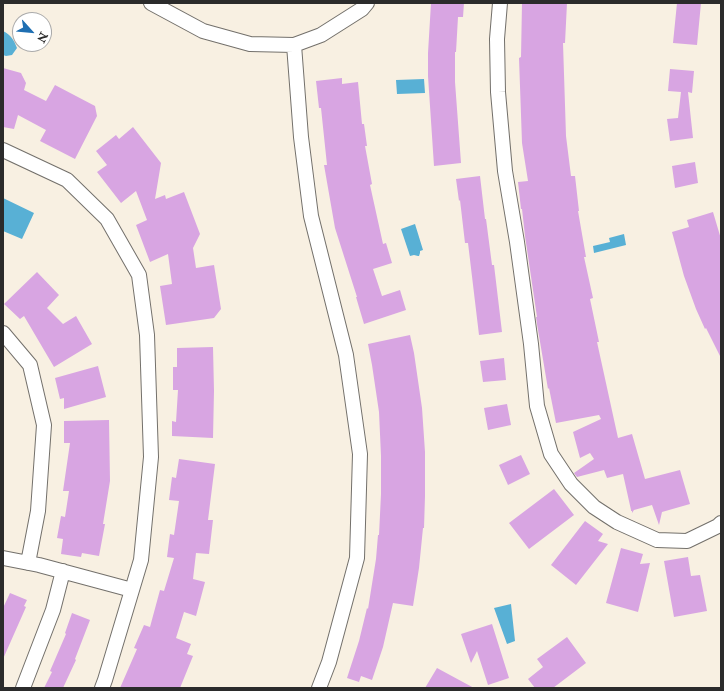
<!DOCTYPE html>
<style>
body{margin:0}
#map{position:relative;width:724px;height:691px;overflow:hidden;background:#f8f0e2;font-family:"IM FELL Double Pica",serif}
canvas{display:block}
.frame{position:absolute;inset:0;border:4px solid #2b2b2b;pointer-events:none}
.north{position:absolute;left:12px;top:12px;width:40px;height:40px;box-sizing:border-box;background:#fff;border:1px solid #aaa;border-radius:50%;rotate:117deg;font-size:11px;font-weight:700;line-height:16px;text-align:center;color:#2b2b2b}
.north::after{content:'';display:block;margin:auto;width:14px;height:18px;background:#1f6fb2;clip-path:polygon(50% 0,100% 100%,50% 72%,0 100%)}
</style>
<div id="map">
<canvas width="724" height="691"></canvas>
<div class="frame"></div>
<div class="north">N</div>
</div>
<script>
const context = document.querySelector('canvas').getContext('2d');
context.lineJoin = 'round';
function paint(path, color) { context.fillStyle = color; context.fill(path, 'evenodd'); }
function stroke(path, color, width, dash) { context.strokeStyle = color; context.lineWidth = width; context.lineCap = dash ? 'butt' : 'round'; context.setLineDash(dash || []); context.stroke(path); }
paint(new Path2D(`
 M3 31C11 35 14 40 17 48L12 55 6 56 3 55Z
 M424 79 425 93 397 94 396 80Z
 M3 198 34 213 22 239 3 231Z
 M415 224 423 250 420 251V253L419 256H418L414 255 410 256 401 229Z
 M624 234 626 245 594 253 593 246 610 242 609 238Z
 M511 604 515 641 507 644 494 608Z`), '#58b0d5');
paint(new Path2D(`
 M431 3H464L463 17H458L456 52H455V82L461 163 434 166 428 76V53Z
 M522 3H567L565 43H563L566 136 571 176H575L579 211H578L586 257H584L593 298 590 299 599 342H597L618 438 632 434 645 479 680 470 690 504 662 512 659 525 652 505 634 510 632 513V511H631V510L623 474 607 478 604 470 577 477 574 473 594 459 590 453 580 458 573 432 601 419 599 415 556 423 549 388 548 389 537 324 536 317H537L525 236 522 209H521L518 182 528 181 522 143 519 58 521 57Z
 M677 3H701L697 45 673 43Z
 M3 68 21 73 26 83 24 90 46 101 55 85 95 106 97 116 75 159 40 141 46 130 18 115 14 129 3 127Z
 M670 69 694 71 692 93 688 92 693 138 670 141 667 119 678 118 681 92 668 91Z
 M342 78V84L358 82 362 124H364L367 146H365L372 184 370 185 383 244 386 243 392 263 373 269 382 296 400 290 406 310 364 324 356 297H357L335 228 324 165H327L321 108H319L316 81Z
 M133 127 161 163 155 199 165 195 166 199 184 192 200 234 193 248 196 268 214 265 221 309 214 318 166 325 160 286 172 284 168 254 150 262 136 225 147 220 136 191 121 203 97 172 107 165 96 151 116 135 119 139Z
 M695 162 698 183 675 188 672 166Z
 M480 176 485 219H486L492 265H494L502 332 479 335 468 243H465L460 200 459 201 456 179Z
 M713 212 721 239V358L706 328 705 329 696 309 684 276 672 232 689 227 687 220Z
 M37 272 59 295 47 308 63 324 76 316 92 344 54 367 24 316 20 319 4 304Z
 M410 335 414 353 422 408 425 452V496L424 528H423L419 568 413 606 393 603 383 647 372 680 361 676 359 682 347 678 359 641 367 608 368 609 376 559 378 535H379L381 494V456L379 412 372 365 368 344Z
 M213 347 214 391 213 438 172 436V421L176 422 178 390H173V367H177V348Z
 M504 358 506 380 483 382 480 361Z
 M98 366 106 397 64 409V398L60 399 55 378Z
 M507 404 511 425 488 430 484 408Z
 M109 420 110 481 103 524H105L99 556 82 553 81 557 61 554 63 539 57 538 61 516 65 517 69 491H63L70 443H64V421Z
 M521 455 530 474 508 485 499 465Z
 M179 459 215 464 208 520H213L209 554 196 553 193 579 205 582 196 616 184 612 176 638 191 644 187 654 193 656 180 688H120L137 649 134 648 144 625 150 627 160 590 164 591 174 558 167 557 170 534 174 535 179 501 169 500 172 477 176 478Z
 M554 489 574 515 529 549 509 523Z
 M585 521 603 534 598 541 608 544 576 585 551 565Z
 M621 548 643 554 640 564 650 563 638 612 606 603Z
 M688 557 691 576 700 575 707 611 674 617 664 561Z
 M10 593 27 600 24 606 26 607 3 659V608Z
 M72 613 90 620 75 659 76 660 63 688H44L52 672 50 671 66 634 65 633Z
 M492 624 509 678 488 685 477 651 471 663 461 634Z
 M567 637 586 663 553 688H535L528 679 543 667 537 659Z
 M437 668 474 688H425Z`), '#d8a5e2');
const street = new Path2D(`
 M151 3 203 31 250 44 294 45
 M500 3 497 39 498 92 505 171 517 242 531 344 537 406 551 454 571 484 594 507 617 522 657 540 687 541 718 526 721 523
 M3 150 67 180 107 219 139 275 147 335 151 457 141 560 105 680 102 688
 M3 333 30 365 44 425 38 511 28 563
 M3 558 39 565 132 590
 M23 688 53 610 63 571
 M319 688 329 662 357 558 360 454 346 355 311 216 301 137 294 45 321 35 362 9 367 3`);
stroke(street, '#73706b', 16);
stroke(street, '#fff', 14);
</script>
